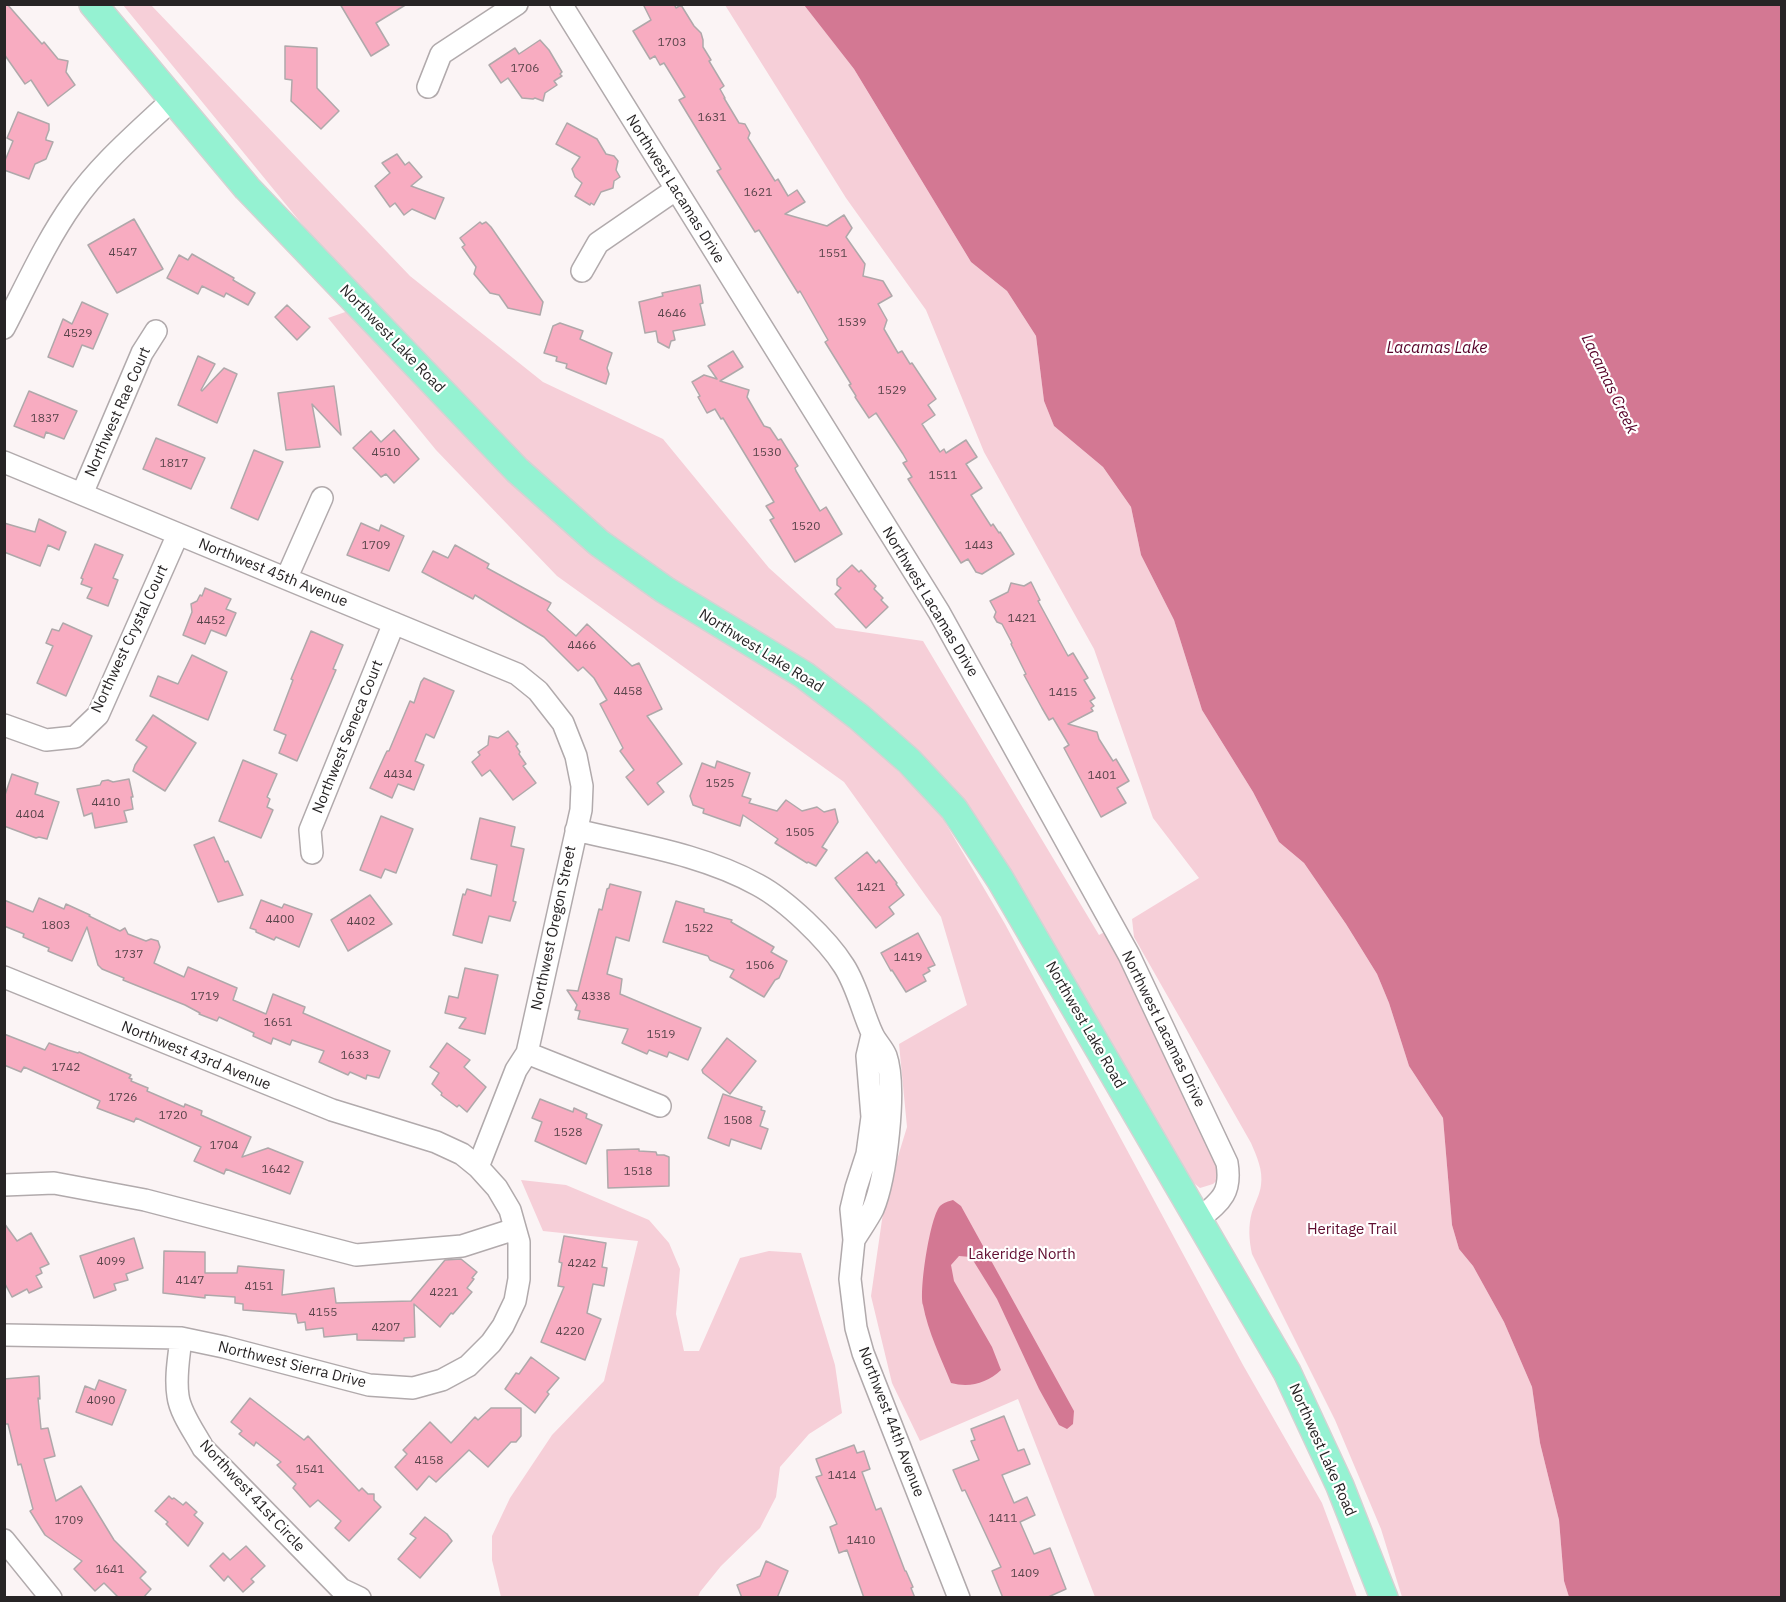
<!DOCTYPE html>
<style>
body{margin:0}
#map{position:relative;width:1786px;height:1602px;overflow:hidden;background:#fbf4f5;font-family:"IBM Plex Sans",sans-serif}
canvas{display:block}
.frame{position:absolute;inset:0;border:6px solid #272425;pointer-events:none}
</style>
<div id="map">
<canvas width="1786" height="1602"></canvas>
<div class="frame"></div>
</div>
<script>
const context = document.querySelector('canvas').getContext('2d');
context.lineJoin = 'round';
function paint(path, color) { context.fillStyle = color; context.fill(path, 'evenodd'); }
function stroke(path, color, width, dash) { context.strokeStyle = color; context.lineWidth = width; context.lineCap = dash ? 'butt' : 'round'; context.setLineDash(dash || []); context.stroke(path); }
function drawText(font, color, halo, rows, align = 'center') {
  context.font = font + ' "IBM Plex Sans",sans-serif'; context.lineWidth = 4.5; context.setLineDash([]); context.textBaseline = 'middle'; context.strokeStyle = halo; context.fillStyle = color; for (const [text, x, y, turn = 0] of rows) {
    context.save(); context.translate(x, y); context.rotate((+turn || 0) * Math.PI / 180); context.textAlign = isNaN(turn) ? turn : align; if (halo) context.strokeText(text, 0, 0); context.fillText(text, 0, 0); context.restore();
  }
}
paint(new Path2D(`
 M123 5H151L410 276 543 382 663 439 769 568 836 628 923 641 1099 935 1112 928 1223 1175 1213 1184 1200 1188 1187 1178 925 760 627 559 368 305Z
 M725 5H804L854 69 971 262 1007 291 1036 336 1044 401 1054 426 1103 467 1131 507 1141 555 1174 620 1202 710 1253 792 1279 842 1304 863 1346 924 1377 974 1389 1003 1409 1066 1443 1118 1452 1225 1459 1249 1473 1266 1504 1322 1532 1387 1540 1443 1559 1520 1564 1581 1569 1597H1402L1381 1529 1335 1420 1252 1254C1249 1240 1248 1226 1252 1212 1255 1203 1260 1194 1261 1185 1263 1170 1257 1157 1251 1143L1134 937 1132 919 1199 878 1153 818 1094 649 984 452 926 310 846 198Z
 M351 310 582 541 795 686 872 745 939 812 1005 924 1243 1365 1322 1503 1357 1597H1095L1018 1399 920 1441 892 1383 871 1296 885 1199 907 1127 899 1044 967 1005 941 917 844 782 557 576 436 450 328 318Z
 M521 1180 566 1185 649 1220 669 1243 680 1269 676 1314 684 1351H699L740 1258 769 1251 801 1253 835 1365 842 1413 809 1434 780 1467 776 1497 760 1528 721 1566 700 1592 698 1597H501L492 1560V1536L510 1498 552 1435 604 1381 638 1241 543 1231Z`), '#f6cfd8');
paint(new Path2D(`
 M804 5H1781V1597H1569L1564 1581 1559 1520 1540 1443 1532 1387 1504 1322 1473 1266 1459 1249 1452 1225 1443 1118 1409 1066 1389 1003 1377 974 1346 924 1304 863 1279 842 1253 792 1202 710 1174 620 1141 555 1131 507 1103 467 1054 426 1044 401 1036 336 1007 291 971 262 854 69Z
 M953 1200 961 1206 1074 1411 1073 1424 1067 1429 1059 1425 1039 1389 997 1299 971 1257 959 1256 951 1265 954 1281 992 1347 1001 1370C987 1383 970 1388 951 1383 941 1358 928 1332 923 1305 919 1290 930 1217 940 1206 943 1203 949 1201 953 1200Z`), '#d37893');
const building = new Path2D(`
 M4 4H7L42 44 44 42 58 59 68 61 66 72 75 85 48 106 31 80 25 84 4 54Z
 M340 4H407L376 23 389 45 371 56Z
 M643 4H674L676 8 681 5 694 26 701 33 703 40V47L711 60 709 61 724 86 720 89 725 98H724L739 123 745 124 750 133 748 138 775 181 778 179 788 196 797 190 805 202 785 214 827 226 844 215 852 228 846 237 865 264 863 276 883 281 892 296 878 304 887 320 884 329 898 353 902 351 910 364 912 363 936 399 928 405 935 415 922 424 940 452 944 449 946 453 966 440 977 457 966 464 982 488 971 495 991 526 993 524 999 533 1000 532 1014 554 982 574 976 572 968 559 961 563 908 479 912 477 903 463 907 461 903 454 876 413 869 418 855 397 856 396 849 385 851 384 825 342 828 340 800 291 798 293 759 230 755 232 717 171 721 169 679 100 685 97 664 63 660 65 655 56 650 59 633 31 651 20Z
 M540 40 549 50 562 72 560 74 562 76 554 81 557 85 545 93 543 101 535 98 533 99 522 98 508 78 501 83 489 65 515 48 519 54Z
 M285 46 317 48V88L339 111 321 129 291 101 292 80 285 79Z
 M18 112 49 124V130L46 138V140L53 142 46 159 35 164 29 179 4 170V163L13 141 7 138Z
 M567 123 597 139 606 154 614 156 618 161 616 170 620 177 614 181 613 188 601 192 594 205 591 203 590 205 575 196 582 183 575 177 572 169 580 157 556 144Z
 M397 154 405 165 409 162 422 177 411 186 444 198 435 219 412 209 404 215 395 203 390 207 375 186 390 173 382 163Z
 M134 219 163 269 117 293 88 245Z
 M480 222 482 224 486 222 491 227 543 302 540 315 508 308 499 295 490 293 474 274 476 267 462 247 465 245 460 238Z
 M192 254 234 278 233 280 255 293 248 305 226 293 224 297 202 286 198 294 167 278 179 255 188 260Z
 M700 285 703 303 700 304 705 325 673 331 675 340 671 341 669 348 658 342 656 331 645 333 639 302 663 296 662 293Z
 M82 302 108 314 93 349 82 345 73 367 48 357 63 319 72 324Z
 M287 305 310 327 297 340 275 317Z
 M560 323 583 331 580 339 612 353 607 368 609 374 606 384 566 368 567 364 556 361 557 357 544 353 553 326Z
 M733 351 743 367 720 381 749 390 747 397 764 426 770 428 778 440 781 439 798 466 795 468 796 471 820 511 826 507 842 534 795 562 770 520 774 518 766 506 774 502 723 418 721 419 715 409 707 413 698 397 700 396 692 382 704 375 717 379 708 366Z
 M198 356 215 364 201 390 202 391 224 368 237 374 217 423 178 405Z
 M334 386 341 435 312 404 320 447 286 450 278 393Z
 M29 391 77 411 64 439 46 432 44 438 14 426Z
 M394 430 419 459 394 483 386 474 381 477 353 448 371 431 381 442Z
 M156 438 205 458 191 489 143 469Z
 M254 450 283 462 258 520 231 508Z
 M39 519 66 532 59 550 48 545 40 566 4 552V523L35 532Z
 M361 523 379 531 381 525 404 536 389 571 347 555Z
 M95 544 123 555 113 578 118 580 108 606 87 598 92 588 81 584 83 579 81 578Z
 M455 545 489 564 487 568 551 603 547 610 576 636 587 624 632 666 639 663 662 709 647 716 682 764 657 783 664 792 648 805 626 777 634 770 620 751 623 748 600 704 607 700 594 678 583 667 578 671 544 637 475 595 473 599 422 572 433 551 448 558Z
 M852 565 859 572 861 570 876 586 874 589 883 598 881 600 888 607 866 628 835 594 841 588 837 585V579Z
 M1031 582 1040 600 1038 601 1068 656 1073 653 1088 678 1084 680 1095 698 1090 701 1094 706 1091 708 1093 711 1068 724 1097 732 1099 739 1113 761 1116 759 1129 781 1117 788 1126 803 1101 817 1064 748 1069 745 1053 718 1049 720 1042 708 1024 675 1026 674 1011 644 1012 643 1002 624 997 622 994 617 996 612 990 601 1008 592 1011 583 1024 586Z
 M205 588 231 599 226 609 236 613 226 636 211 630 205 644 183 635 192 612 191 604 197 601 200 595 202 596Z
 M63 623 92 636 66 696 37 683 53 646 46 643 52 629 59 631Z
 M311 631 343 645 333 669 336 670 297 761 279 753 286 735 274 730 293 680 291 679Z
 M192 655 227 672 208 720 150 696 158 676 178 684Z
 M424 678 454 691 434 738 426 734 415 761 424 765 414 790 398 784 392 798 370 788 385 755 387 751H389L410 701 414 703 421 682Z
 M153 715 196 743 165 791 133 771 135 765 147 747 136 740Z
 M508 731 518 744 516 746 520 752 519 754 526 764 523 766 536 783 513 800 490 770 482 776 472 762 480 755 478 752 488 745 489 736 498 738Z
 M243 760 277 774 267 797 270 799 267 807 273 810 261 838 219 821Z
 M717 761 750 773 742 796 751 799 749 803 777 811 786 800 802 811 817 807 824 812 835 809 838 822 822 847 827 850 816 866 808 862 807 863 775 843 778 839 743 815 740 826 703 813 704 809 693 805 690 796 702 763 715 768Z
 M12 774 38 783 35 794 59 802 47 839 39 837 36 838 4 826V798Z
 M129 779 133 797H131L133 809 124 811 127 822 95 828 92 813 84 816 77 789 100 785 102 781 108 780 113 782Z
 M381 816 413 829 396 873 385 869 381 878 360 870Z
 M480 818 515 827 511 846 524 849 513 901 516 902 510 921 489 916 482 943 453 935 463 894 465 895 467 889 491 896 497 865 471 859Z
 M214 837 225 862 228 861 243 895 218 902 194 845Z
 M867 852 876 863 879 860 897 883 896 884 904 895 889 907 894 914 876 928 835 878Z
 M610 884 641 892 629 941 616 937 607 974 622 979 620 994 701 1028 688 1060 669 1052 667 1057 649 1050 647 1054 622 1043 628 1029 578 1019 580 1011 575 1010 577 1005 567 990 578 991 599 909 602 910 607 889 609 888Z
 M370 895 392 924 348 951 331 920Z
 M39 898 64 909 66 904 90 915 89 916 120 931 125 928 128 934 146 941 151 939 158 941 160 947 154 963 184 977 188 967 237 988 233 1000 266 1014 273 994 305 1007 303 1013 390 1051 379 1078 367 1075 366 1079 350 1072 348 1075 319 1062 324 1051 292 1040 290 1045 273 1038 271 1044 253 1036 254 1033 219 1017 217 1021 199 1014 200 1013 185 1005 123 980 124 978 102 969 98 965 87 927 72 961 48 951 49 948 23 937 24 934 4 926V900L33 912Z
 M261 900 282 908 284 904 312 914 299 947 276 937 274 940 256 932V930L250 928Z
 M676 901 704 909V912L732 920 731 922 774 947 771 952 787 961 779 978 775 980 764 997 730 977 734 970 710 960 708 956 663 942Z
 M918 933 935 965 928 968 930 971 923 975 926 981 906 992 892 970 891 971 881 953Z
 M465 968 498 975 485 1034 459 1028 466 1018 445 1013 449 996 458 998Z
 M4 1034 45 1050 49 1043 68 1050 78 1053 79 1052 131 1075 129 1078 132 1079 131 1081 148 1088 147 1091 184 1107 185 1104 202 1111 201 1115 251 1137 242 1157 268 1148 303 1162 290 1194 226 1169 224 1174 194 1161 201 1147 136 1118 134 1122 97 1108 100 1101 24 1067 21 1072 4 1065Z
 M727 1038 756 1061 730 1094 703 1073 702 1070Z
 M447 1043 470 1060 464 1067 486 1087 467 1112 459 1105 457 1107 441 1095 442 1093 432 1084 439 1073 430 1067Z
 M723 1094 762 1107 761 1110 765 1111 760 1126 768 1129 761 1149 731 1139 729 1146 708 1138Z
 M540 1099 573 1112 574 1108 587 1114 586 1118 602 1125 586 1164 535 1141 542 1122 532 1118Z
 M639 1149V1151L656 1152 657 1155H664L669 1157V1186L608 1188 607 1150Z
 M4 1223 17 1241 31 1233 49 1264 40 1268 42 1273 36 1276 42 1287 29 1293 27 1289 12 1297 4 1282Z
 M564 1236 606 1243 602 1267 607 1268 604 1286 593 1284 587 1313 601 1319 585 1360 541 1342 564 1287 558 1286 562 1263 559 1262Z
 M134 1238 143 1268 126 1274 128 1280 114 1284 116 1290 94 1298 80 1256Z
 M164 1251 205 1252V1273H237L238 1266 284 1270 282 1295 334 1288 336 1303 411 1301 445 1260 461 1259 477 1272 472 1278 474 1279 467 1288 472 1292 453 1314 451 1313 440 1327 414 1304 415 1337 404 1338V1341L357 1340V1334L324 1337 323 1328 306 1330 305 1322 298 1323 296 1314 243 1310V1304L235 1303V1297L205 1295V1298L163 1293Z
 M531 1357 559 1378 547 1392 549 1394 535 1413 505 1389 516 1373 519 1374Z
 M39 1376 40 1399 38 1398 41 1429 48 1428 55 1456 44 1459 56 1501 81 1486 114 1540 146 1572 140 1578 151 1589 143 1598H119L104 1583 95 1591 74 1569 82 1561 45 1535 30 1511 33 1509 21 1464 18 1465 8 1424H4V1379Z
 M99 1380 126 1390 112 1425 76 1412 85 1386 95 1390Z
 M250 1398 304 1440 308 1436 359 1491 362 1488 368 1494H374V1500L381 1507 349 1541 335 1528 341 1521 318 1500 310 1507 293 1488 296 1484 277 1465 281 1462 256 1442 254 1446 239 1434 242 1431 231 1422Z
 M491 1408H521V1436L516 1442H511L488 1467 469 1450 436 1482 429 1476 417 1490 395 1467 407 1454 403 1450 430 1422 451 1443 475 1417 478 1420Z
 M1004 1416 1018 1451 1024 1449 1030 1464 1002 1475 1014 1503 1027 1497 1035 1515 1020 1522 1034 1554 1050 1548 1066 1589 1046 1598H1003L992 1571 1001 1567 965 1490 962 1491 953 1470 979 1460 971 1441 975 1440 971 1429Z
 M854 1445 857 1453 864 1451 870 1469 862 1472 876 1510 881 1508 905 1571H906L913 1587 911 1588 915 1598H864L847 1550 839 1553 830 1527 837 1524 816 1477 822 1475 816 1459Z
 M169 1496 172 1499 174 1498 183 1505 186 1502 197 1512 194 1515 203 1523 188 1546 166 1524 168 1522 155 1511Z
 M425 1517 447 1534 452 1541 420 1578 398 1559 416 1538 410 1534Z
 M246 1546 265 1566 251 1579 254 1582 243 1592 228 1576 224 1581 210 1566 223 1553 230 1560Z
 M766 1561 788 1571 777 1598H742L737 1585 760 1576Z`);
paint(building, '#f8acc1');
stroke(building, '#afa8aa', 1.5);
const minor = new Path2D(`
 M561 4 939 612 1129 955 1227 1163C1232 1193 1221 1201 1199 1219
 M428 87 441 54 517 4
 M582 271 598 243 675 190
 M4 328C26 286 46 241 73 203 100 164 138 132 172 100
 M4 462 517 674 538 691 563 723 576 756 582 786 581 810 527 1053 516 1070 478 1167
 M82 494 142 353 156 331
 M287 577 322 498
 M4 725 46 740 75 737 98 715 178 534
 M576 830C638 845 702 854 758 885 786 900 827 939 844 966 857 986 862 1011 872 1033 875 1041 883 1048 886 1056 897 1087 886 1178 873 1209 868 1219 860 1230 854 1240
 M312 853 310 830 394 623
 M4 977 332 1110 436 1142 462 1154 478 1167 497 1188 510 1210 519 1242V1279L515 1301 503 1326 491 1343 468 1366 442 1380 413 1388 369 1385 224 1347 181 1338 4 1335
 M872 1035 867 1056 872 1117 867 1154 856 1188 851 1209 854 1240 850 1279 856 1328 863 1353 959 1598
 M527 1053 660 1106
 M4 1185 54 1183 145 1200 356 1255 462 1246 515 1229
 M181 1338C179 1357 175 1377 178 1396 180 1413 195 1433 203 1448L341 1589 360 1598
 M4 1540 51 1598`);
const major = new Path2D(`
 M93 4 247 188 517 470 599 543 665 590 804 675 859 717 909 761 954 809 1000 879 1287 1372 1340 1486 1384 1598`);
stroke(minor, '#b1aaac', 24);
stroke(major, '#d4d3d3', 30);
stroke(minor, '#fff', 21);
stroke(major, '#95f2d2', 27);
drawText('12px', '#5b464c', null, [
 ["1703",672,43],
 ["1706",525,69],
 ["1631",712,118],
 ["1621",758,193],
 ["4547",123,253],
 ["1551",833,254],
 ["4646",672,314],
 ["1539",852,323],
 ["4529",78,334],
 ["1529",892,391],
 ["1837",45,419],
 ["4510",386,453],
 ["1530",767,453],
 ["1817",174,464],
 ["1511",943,476],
 ["1520",806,527],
 ["1709",376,546],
 ["1443",979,546],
 ["1421",1022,619],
 ["4452",211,621],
 ["4466",582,646],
 ["4458",628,692],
 ["1415",1063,693],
 ["4434",398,775],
 ["1401",1102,776],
 ["1525",720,784],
 ["4410",106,803],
 ["4404",30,815],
 ["1505",800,833],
 ["1421",871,888],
 ["4400",280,920],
 ["4402",361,922],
 ["1803",56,926],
 ["1522",699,929],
 ["1737",129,955],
 ["1419",908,958],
 ["1506",760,966],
 ["1719",205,997],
 ["4338",596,997],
 ["1651",278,1023],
 ["1519",661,1035],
 ["1633",355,1056],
 ["1742",66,1068],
 ["1726",123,1098],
 ["1720",173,1116],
 ["1508",738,1121],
 ["1528",568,1133],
 ["1704",224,1146],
 ["1642",276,1170],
 ["1518",638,1172],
 ["4099",111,1262],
 ["4242",582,1264],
 ["4147",190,1281],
 ["4151",259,1287],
 ["4221",444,1293],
 ["4155",323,1313],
 ["4207",386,1328],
 ["4220",570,1332],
 ["4090",101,1401],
 ["4158",429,1461],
 ["1541",310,1470],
 ["1414",842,1476],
 ["1411",1003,1519],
 ["1709",69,1521],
 ["1410",861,1541],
 ["1641",110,1570],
 ["1409",1025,1574]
]);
drawText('15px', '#272425', '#fff', [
 ["Northwest Lacamas Drive",675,189,58],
 ["Northwest Lake Road",392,339,46],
 ["Northwest Rae Court",118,412,-66],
 ["Northwest 45th Avenue",273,573,22],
 ["Northwest Lacamas Drive",930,602,59],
 ["Northwest Crystal Court",130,639,-65],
 ["Northwest Lake Road",761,651,32],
 ["Northwest Seneca Court",348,737,-68],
 ["Northwest Oregon Street",554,928,-78],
 ["Northwest Lake Road",1085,1025,60],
 ["Northwest Lacamas Drive",1163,1029,64],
 ["Northwest 43rd Avenue",196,1056,22],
 ["Northwest Sierra Drive",292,1365,14],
 ["Northwest 44th Avenue",891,1422,69],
 ["Northwest Lake Road",1322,1450,66],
 ["Northwest 41st Circle",252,1496,47]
]);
drawText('15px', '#600d30', '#fff', [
 ["Heritage Trail",1352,1230],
 ["Lakeridge North",1022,1255]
]);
drawText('italic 16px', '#560128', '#fff', [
 ["Lacamas Lake",1437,348],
 ["Lacamas Creek",1609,384,64]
]);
</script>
